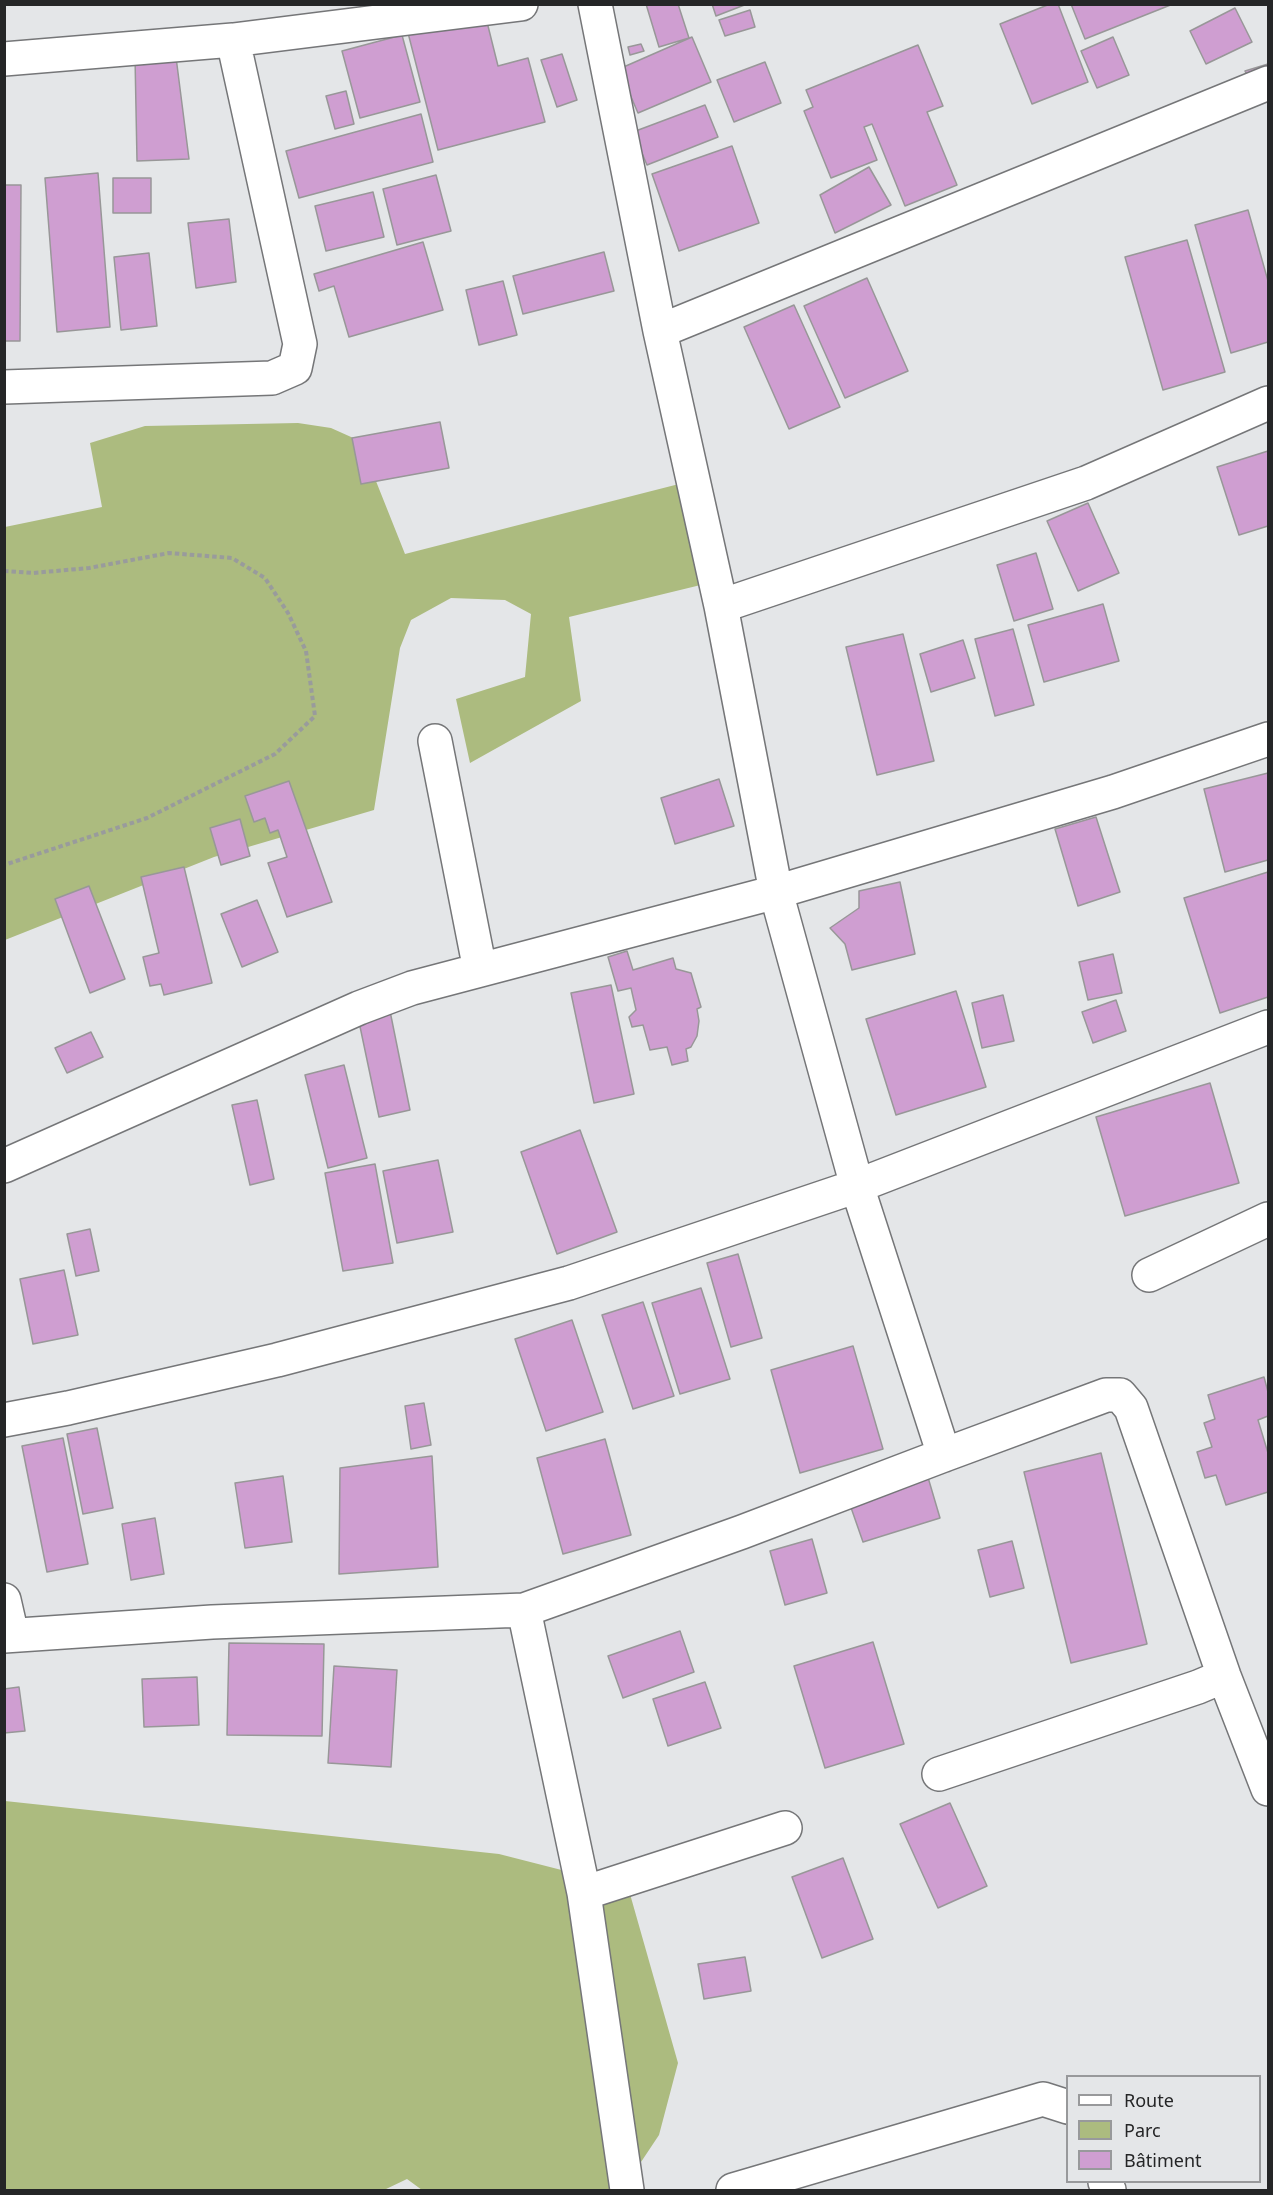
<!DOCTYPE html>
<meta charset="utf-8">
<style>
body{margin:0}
#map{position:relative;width:1273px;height:2195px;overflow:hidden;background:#e4e6e8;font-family:"Noto Sans",sans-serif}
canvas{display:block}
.frame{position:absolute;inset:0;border:6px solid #252627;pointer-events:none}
.legend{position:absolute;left:1066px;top:2075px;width:195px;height:108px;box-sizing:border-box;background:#e4e6e8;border:2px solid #98999b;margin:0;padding:8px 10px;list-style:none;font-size:18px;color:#252627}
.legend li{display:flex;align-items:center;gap:12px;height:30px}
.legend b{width:30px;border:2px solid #98999b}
</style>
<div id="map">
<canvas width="1273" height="2195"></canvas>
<div class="frame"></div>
<ul class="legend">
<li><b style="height:8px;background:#fff"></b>Route</li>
<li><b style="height:16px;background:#acbb7f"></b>Parc</li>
<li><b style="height:16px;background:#cf9ed1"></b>Bâtiment</li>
</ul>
</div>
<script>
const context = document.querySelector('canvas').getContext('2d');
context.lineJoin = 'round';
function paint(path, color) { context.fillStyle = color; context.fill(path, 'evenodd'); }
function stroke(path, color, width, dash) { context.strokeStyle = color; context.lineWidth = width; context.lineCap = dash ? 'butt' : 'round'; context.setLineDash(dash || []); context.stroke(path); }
paint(new Path2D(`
 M298 423 331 428 360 441 405 554 679 484 713 582 569 617 581 701 470 763 456 699 525 677 531 614 505 600 451 598 411 620 400 648 374 810 214 857 5 940V527L102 507 90 443 145 426Z
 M5 1801 499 1854 628 1887 678 2063 659 2135 627 2183 620 2190H422L407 2179 384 2190H5Z`), '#acbb7f');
const building = new Path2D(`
 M646 4H678L689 38 659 47Z
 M712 4H747L716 16Z
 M1050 4H1058L1088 82 1032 104 1000 24Z
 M1071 4H1173L1085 39Z
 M1235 8 1252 42 1206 64 1190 31Z
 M750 10 755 27 725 36 719 20Z
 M486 18 498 66 528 58 545 122 438 150 406 25Z
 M402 35 420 102 360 118 342 51Z
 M692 37 711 82 638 113 619 69Z
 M1113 37 1129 75 1097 88 1081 51Z
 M641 44 644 51 630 55 628 47Z
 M918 45 943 106 927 112 957 185 905 206 872 124 864 127 877 160 831 178 804 111 813 107 806 90Z
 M562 54 577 100 557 107 541 60Z
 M135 57H176L189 159 137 161Z
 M765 62 781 103 734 122 717 80Z
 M1268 64V74L1249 80 1245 71Z
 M346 91 354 124 335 129 326 96Z
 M705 105 718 137 647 165 633 132Z
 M421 114 433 162 299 198 286 151Z
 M732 146 759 223 679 251 652 174Z
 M869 167 891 205 835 233 820 195Z
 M98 173 110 327 57 332 45 178Z
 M436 175 451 231 397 245 383 189Z
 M113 178H151V213H113Z
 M4 185H21L20 341H4Z
 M373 192 384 237 326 251 315 206Z
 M1248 210 1268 281V342L1231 353 1195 225Z
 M229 219 236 282 196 288 188 223Z
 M1187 240 1225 372 1163 390 1125 257Z
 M423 242 443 310 349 337 334 286 319 291 314 274Z
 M604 252 614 291 523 314 513 276Z
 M149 253 157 326 121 330 114 257Z
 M867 278 908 371 845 398 804 306Z
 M503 281 517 335 479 345 466 290Z
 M794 305 840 407 789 429 744 327Z
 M440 422 449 468 361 484 352 438Z
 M1268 451V526L1239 535 1217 467Z
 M1088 503 1119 573 1078 591 1047 521Z
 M1036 553 1053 609 1014 621 997 565Z
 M1103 604 1119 661 1044 682 1028 625Z
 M1013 629 1034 705 995 716 975 639Z
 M903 634 934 761 877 775 846 647Z
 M963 640 975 678 931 692 920 654Z
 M1268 773V860L1225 872 1204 789Z
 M719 779 734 826 675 844 661 798Z
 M289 781 332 902 287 917 268 863 287 857 278 830 270 833 265 818 254 822 245 796Z
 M1096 817 1120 892 1078 906 1055 829Z
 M240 819 250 856 221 865 210 828Z
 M184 867 212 983 164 995 161 984 150 986 143 957 159 953 141 877Z
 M1268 872V997L1220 1013 1184 898Z
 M900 882 915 954 852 970 845 944 830 928 859 908V891Z
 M89 886 125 979 90 993 55 899Z
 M257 900 278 952 242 967 221 914Z
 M627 951 633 970 673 958 676 969 691 973 701 1007 697 1009 699 1021 697 1036 691 1047 686 1049 688 1061 672 1065 667 1047 650 1050 643 1025 632 1027 629 1017 636 1010 631 988 618 991 608 957Z
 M1113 954 1122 993 1088 1000 1079 962Z
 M611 985 634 1094 594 1103 571 993Z
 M956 991 986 1087 896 1115 866 1019Z
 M1003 995 1014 1041 982 1048 972 1003Z
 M1116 1000 1126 1031 1093 1043 1082 1012Z
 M390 1011 410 1110 379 1117 358 1017Z
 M91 1032 103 1057 67 1073 55 1048Z
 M344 1065 367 1158 328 1168 305 1075Z
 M1210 1083 1239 1183 1125 1216 1096 1117Z
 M257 1100 274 1179 250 1185 232 1105Z
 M580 1130 617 1232 557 1254 521 1152Z
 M438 1160 453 1232 397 1243 383 1171Z
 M375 1164 393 1263 343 1271 325 1173Z
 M90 1229 99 1271 76 1276 67 1234Z
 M738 1254 762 1338 731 1347 707 1263Z
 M64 1270 78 1335 33 1344 20 1279Z
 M701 1288 730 1379 680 1394 652 1303Z
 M643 1302 674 1396 633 1409 602 1315Z
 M572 1320 603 1412 546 1431 515 1339Z
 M853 1346 883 1449 800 1473 771 1370Z
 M1264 1377 1268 1392V1416L1258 1420 1268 1453V1492L1226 1505 1216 1475 1205 1478 1197 1452 1212 1447 1204 1423 1215 1419 1208 1395Z
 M424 1403 431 1445 411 1449 405 1406Z
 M97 1428 113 1508 83 1514 67 1434Z
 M63 1438 88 1564 47 1572 22 1446Z
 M605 1439 631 1535 563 1554 537 1458Z
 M1101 1453 1147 1644 1071 1663 1024 1472Z
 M432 1456 438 1567 339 1574 340 1468Z
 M927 1474 940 1518 863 1542 848 1499Z
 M283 1476 292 1542 245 1548 235 1483Z
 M155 1518 164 1574 131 1580 122 1524Z
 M812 1539 827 1593 785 1605 770 1551Z
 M1012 1541 1024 1588 990 1597 978 1550Z
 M680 1631 694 1672 623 1698 608 1656Z
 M873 1642 904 1744 825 1768 794 1666Z
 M229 1643 324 1644 322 1736 227 1735Z
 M334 1666 397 1670 391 1767 328 1763Z
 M197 1677 199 1725 144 1727 142 1679Z
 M705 1682 721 1728 668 1746 653 1699Z
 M19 1687 25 1731 4 1733V1689Z
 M950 1803 987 1886 938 1908 900 1824Z
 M843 1858 873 1939 822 1958 792 1877Z
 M745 1957 751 1991 704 1999 698 1964Z`);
paint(building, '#cf9ed1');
stroke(building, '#989798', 1.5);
const minor = new Path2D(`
 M595 4 660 331 721 606 776 892 857 1186 944 1455
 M4 59 233 40 521 4
 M660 331 1268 83
 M4 387 272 378 295 368 300 344 233 40
 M721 606 1086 483 1268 403
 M435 741 480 970
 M4 1166 359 1008 412 988 776 892 1113 792 1268 739
 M1149 1275 1268 1219
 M4 1420 68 1408 277 1360 569 1283 857 1186 1268 1027
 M4 1600 12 1635
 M524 1610 584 1893 785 1828
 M4 1636 212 1622 524 1610 742 1532 944 1455 1106 1395H1120L1131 1408 1224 1676 1268 1789
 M939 1774 1198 1687 1224 1676
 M584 1893 627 2190
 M1105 2182 1109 2190
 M733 2190 1043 2099 1068 2107`);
stroke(minor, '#757678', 36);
stroke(new Path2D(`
 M4 571 33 573 89 568 169 553 232 558 265 578 288 613 306 651 315 716 275 754 147 818 4 865`), '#999b9c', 4, [4.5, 3]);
stroke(minor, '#fff', 33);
</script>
